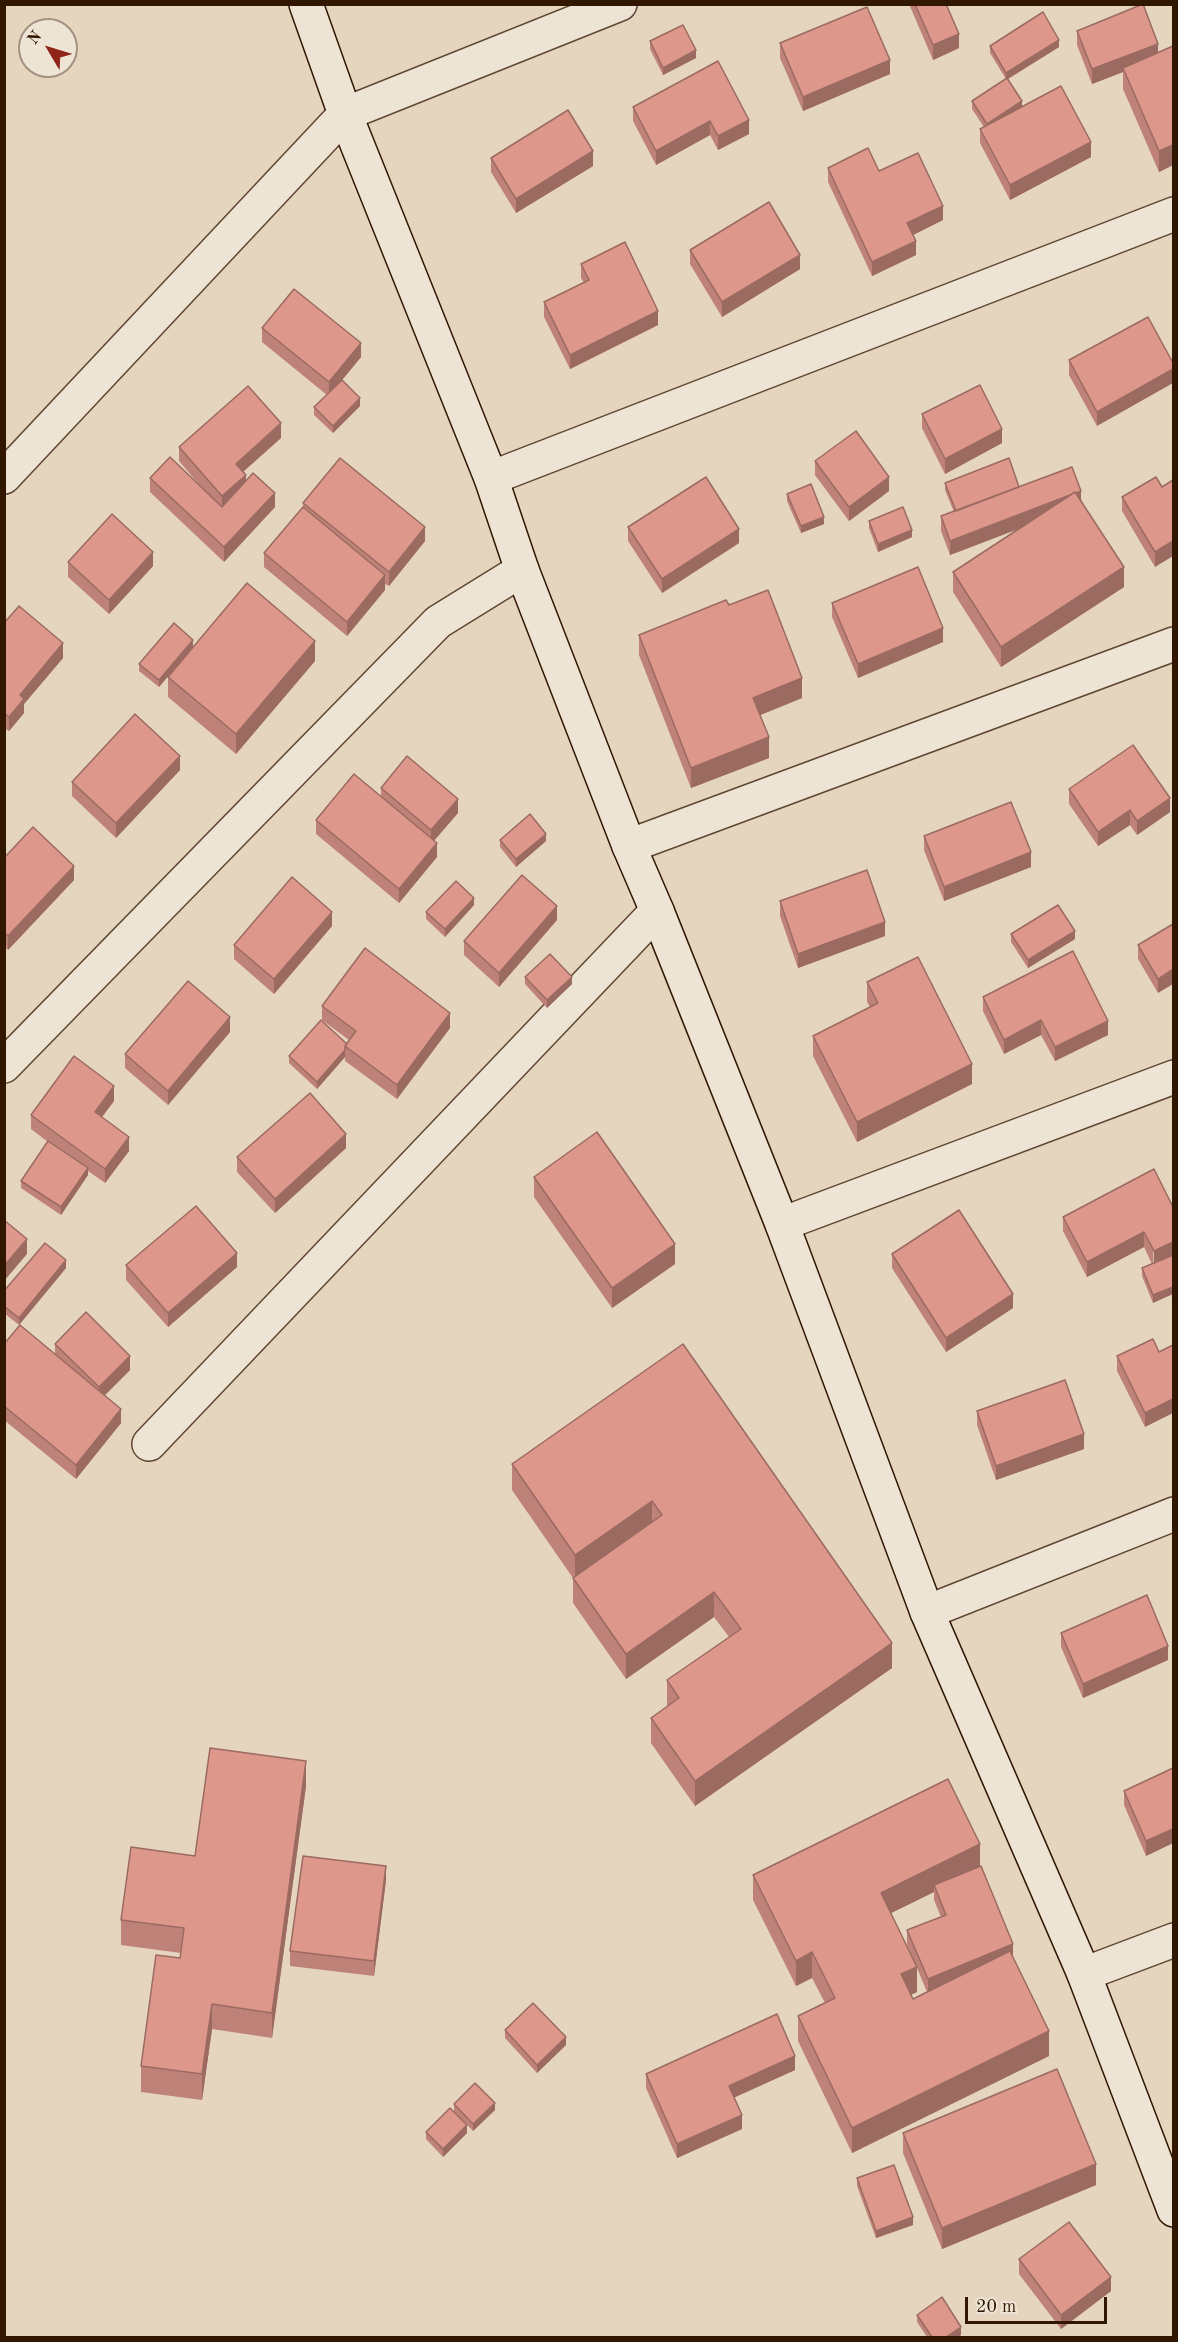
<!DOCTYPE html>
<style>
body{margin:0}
#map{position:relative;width:1178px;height:2342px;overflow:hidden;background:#e5d5be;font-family:"Old Standard TT",serif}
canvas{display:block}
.frame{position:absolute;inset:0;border:6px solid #321700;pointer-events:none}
.north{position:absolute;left:18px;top:18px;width:60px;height:60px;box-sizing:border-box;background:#eee4d5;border:2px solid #a39280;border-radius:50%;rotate:308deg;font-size:16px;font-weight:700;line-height:24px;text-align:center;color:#321700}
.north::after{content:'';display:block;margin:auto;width:21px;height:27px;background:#8f2418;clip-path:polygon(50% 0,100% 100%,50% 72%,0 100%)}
.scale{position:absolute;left:965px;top:2297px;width:142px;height:27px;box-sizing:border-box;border:3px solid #321700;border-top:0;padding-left:8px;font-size:18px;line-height:21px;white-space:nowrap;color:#321700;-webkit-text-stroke:4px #eee4d5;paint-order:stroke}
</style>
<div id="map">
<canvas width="1178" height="2342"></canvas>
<div class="frame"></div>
<div class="north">N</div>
<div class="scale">20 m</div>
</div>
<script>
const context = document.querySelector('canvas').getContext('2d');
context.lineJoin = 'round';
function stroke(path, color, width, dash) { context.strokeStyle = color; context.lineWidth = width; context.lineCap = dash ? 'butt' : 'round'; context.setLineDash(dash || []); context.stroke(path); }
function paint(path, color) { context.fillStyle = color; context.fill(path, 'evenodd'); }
const street = new Path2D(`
 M4 477 345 114 620 4
 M491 478 1174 214
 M629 846 1174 644
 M4 1066 438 622 522 570
 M782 1224 1174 1077
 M149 1444 657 911
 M927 1612 1174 1514
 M1084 1974 1174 1940`);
const secondary = new Path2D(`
 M306 4 345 114 491 478 522 570 629 846 657 911 782 1224 927 1612 1084 1974 1174 2210`);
stroke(street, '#5f4630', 36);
stroke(secondary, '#321700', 36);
stroke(street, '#eee4d5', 33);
stroke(secondary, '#eee4d5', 33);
paint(new Path2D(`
 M909 4H946L959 48 933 60Z
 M1077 31 1158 53 1173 46V165L1159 172 1123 89V72L1092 84 1077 45Z
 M650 41 696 58 663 75 650 49Z
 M780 43 890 74 803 111 780 58Z
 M990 46 1059 47 1008 79 1022 107 1091 157 1010 200 980 143V129L984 127 972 109V101L1006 79 990 53Z
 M718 61 749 134 718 150 710 135 656 165 633 121V107Z
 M491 158 593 166 516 213 491 172Z
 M828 168 879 171 943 220 913 235 916 255 872 276 828 182Z
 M690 250 800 269 722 317 690 264Z
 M581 264 658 325 570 369 544 317V302L584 283 581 278Z
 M1148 317 1097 426 1069 375V360Z
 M262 328 361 357 342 380 360 406 333 433 314 415V407L327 395 262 342Z
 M922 414 1002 443 945 474 922 428Z
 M281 438 243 472 246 481 275 507 224 562 150 492V478L202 488 179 461V447Z
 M815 461 889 491 849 521 815 475Z
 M945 483 1019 487 1081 499 1124 587 1001 667 953 592V572L1018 529 950 555 941 531V516L954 512 945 490Z
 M1162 487 1155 567 1122 511V497Z
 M787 494 824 524 801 533 787 501Z
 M303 503 425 541 389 586 385 584V590L347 636 264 567V553L303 507Z
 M869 521 912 537 878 552 869 528Z
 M628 527 739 543 662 593 628 541Z
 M68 562 153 566 109 614 68 577Z
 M832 603 943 642 858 678 832 617Z
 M729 605 802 698 760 715 769 758 691 788 639 655V635Z
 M4 623 63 658 24 704V713L9 731 4 728Z
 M193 647 315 661 236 754 168 697V677L192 648 159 687 139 671V664Z
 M180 770 116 838 72 796V782Z
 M381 788 458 813 434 841 437 857 399 903 316 834V820L381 797Z
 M1069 789 1170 812 1137 835 1130 825 1098 846 1069 804Z
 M924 836 1031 867 944 901 924 850Z
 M500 840 546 841 516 867 500 847Z
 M4 858 74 880 8 950 4 946Z
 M780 901 885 936 798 968 780 916Z
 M474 905 445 937 426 919V912Z
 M557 920 499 987 464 955V941Z
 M1173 924 1158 993 1138 959V945Z
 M332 926 274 994 234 959V945Z
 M1011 934 1075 939 1028 968 1011 942Z
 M525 977 572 984 547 1008 525 984Z
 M867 982 972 1084 857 1142 813 1056V1036L870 1007 867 1002Z
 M983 997 1108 1035 1055 1061 1041 1035 1004 1054 983 1011Z
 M322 1006 450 1028 397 1099 345 1061V1057L317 1089 289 1063V1056L347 1044 349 1040 322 1020Z
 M230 1032 168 1105 125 1068V1054Z
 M114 1101 102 1117 129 1151 105 1183 88 1171V1175L61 1215 21 1188V1181L48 1142 31 1129V1115Z
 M346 1148 275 1213 237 1172V1157Z
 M1154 1169 1153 1303 1142 1276V1268L1152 1264 1144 1247 1087 1277 1063 1231V1217Z
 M534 1177 675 1264 612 1308 534 1197Z
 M892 1254 1013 1308 946 1352 892 1268Z
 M126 1265 237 1267 168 1327 126 1280Z
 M66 1268 19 1325 4 1313V1291Z
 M1153 1339 1145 1427 1117 1371V1356Z
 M4 1344 55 1355V1344L130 1370 105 1395 121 1423 76 1479 4 1420Z
 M683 1344 892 1668 695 1806 651 1743V1718L667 1706V1680L729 1637 714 1617 626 1679 573 1603V1578L512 1490V1464Z
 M977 1411 1084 1449 996 1480 977 1425Z
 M1061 1633 1168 1660 1083 1698 1061 1647Z
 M1173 1768V1843L1146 1856 1124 1805V1791Z
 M306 1786 272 2038 212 2029 202 2100 141 2092V2066L180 1958 181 1953 121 1945V1920L195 1856Z
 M980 1867 1049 2056 852 2153 798 2041V2016L825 2003 812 1978 796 1986 753 1900V1875ZM934 1892V1900L941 1917 907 1930V1944L914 1961 891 1913ZM917 1968 927 1992 913 1999 911 1995 917 1992Z
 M386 1880 374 1976 290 1966V1951Z
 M505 2030 566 2045 537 2073 505 2038Z
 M795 2070 734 2097 742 2129 677 2158 646 2088V2074Z
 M454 2104 495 2110 473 2131 454 2111Z
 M426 2132 467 2133 443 2157 426 2139Z
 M903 2133 1096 2185 942 2249 903 2153Z
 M857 2178 913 2225 876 2238 857 2186Z
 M1019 2259 1111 2291 1061 2329 1019 2274Z
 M917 2315 961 2335 958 2337H927L917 2322Z`), '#be8278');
paint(new Path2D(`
 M959 34V48L933 60V45Z
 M1059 40V47L1006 80V73Z
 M1158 44V59L1123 68V72L1092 84V69Z
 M696 50V58L663 75V68Z
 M890 60V74L803 111V97Z
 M1022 101V109L987 132V124Z
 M749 120V134L718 150V136Z
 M710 121V135L656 165V151Z
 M1091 142V157L1010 200V185Z
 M1173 145V165L1159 172V151Z
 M593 151V166L516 213V199Z
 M943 206V220L907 238V223Z
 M916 241V255L872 276V262Z
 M800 255V269L722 317V302Z
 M658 311V325L570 369V355Z
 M361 343V357L329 396V382Z
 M1173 369V383L1097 426V412Z
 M360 398V406L333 433V426Z
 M281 423V438L236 478V464Z
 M1002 429V443L945 474V459Z
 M246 475V489L222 511V496Z
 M889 477V491L849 521V507Z
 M1081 491V505L950 555V541Z
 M275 493V507L224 562V547Z
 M824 517V524L801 533V526Z
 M425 527V541L389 586V572Z
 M739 529V543L662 593V579Z
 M912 530V537L878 552V544Z
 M1173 541V556L1155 567V552Z
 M153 552V566L109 614V600Z
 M1124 567V587L1001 667V647Z
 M385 575V590L347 636V622Z
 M943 628V642L858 678V664Z
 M193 640V647L159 687V680Z
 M315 641V661L236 754V734Z
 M63 643V658L24 704V713L9 731V717L20 695Z
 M802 678V698L753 718V698Z
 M769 737V758L691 788V768Z
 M180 756V770L116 838V823Z
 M1170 798V812L1137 835V821Z
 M458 799V813L431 844V830Z
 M1130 810V825L1098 846V832Z
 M546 834V841L516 867V859Z
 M437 843V857L399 903V889Z
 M1031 852V867L944 901V887Z
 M74 866V880L8 950V936Z
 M474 898V905L445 937V929Z
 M557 906V920L499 987V973Z
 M332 912V926L274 994V979Z
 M885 922V936L798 968V954Z
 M1075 931V939L1028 968V960Z
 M1173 969V984L1158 993V979Z
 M572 977V984L547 1008V1000Z
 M450 1013V1028L397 1099V1085Z
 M230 1017V1032L168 1105V1091Z
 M1041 1020V1035L1004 1054V1040Z
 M1108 1021V1035L1055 1061V1047Z
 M345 1050V1057L317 1089V1082Z
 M972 1064V1084L857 1142V1122Z
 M114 1086V1101L95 1126V1112Z
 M346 1134V1148L275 1213V1199Z
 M129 1137V1151L105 1183V1169Z
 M88 1168V1175L61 1215V1207Z
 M1144 1232V1247L1087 1277V1262Z
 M27 1239V1254L4 1281V1266Z
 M1173 1242V1256L1154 1266V1251Z
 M675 1244V1264L612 1308V1288Z
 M237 1253V1267L168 1327V1313Z
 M66 1260V1268L19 1325V1318Z
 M1173 1287V1294L1153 1303V1295Z
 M1013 1294V1308L946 1352V1338Z
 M130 1356V1370L99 1401V1387Z
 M1173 1399V1413L1145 1427V1413Z
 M121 1409V1423L76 1479V1465Z
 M1084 1434V1449L996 1480V1466Z
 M652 1501V1526L575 1580V1555Z
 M714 1592V1617L626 1679V1654Z
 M892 1643V1668L695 1806V1781Z
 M1168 1646V1660L1083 1698V1684Z
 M306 1761V1786L272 2038V2013Z
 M1173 1829V1843L1146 1856V1841Z
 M980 1844V1869L934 1885V1892L881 1918V1893Z
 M386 1866V1880L374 1976V1961Z
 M1013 1944V1958L928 1993V1979Z
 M812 1952V1978L796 1986V1961Z
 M917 1967V1992L901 1999V1974Z
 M212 2004V2029L202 2100V2074Z
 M1049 2031V2056L852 2153V2128Z
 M566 2037V2045L537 2073V2065Z
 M795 2056V2070L729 2100V2086Z
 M495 2103V2110L473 2131V2124Z
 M742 2115V2129L677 2158V2144Z
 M467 2125V2133L443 2157V2149Z
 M1096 2164V2185L942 2249V2228Z
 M913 2217V2225L876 2238V2231Z
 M1111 2277V2291L1061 2329V2315Z
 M961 2327V2335L958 2337H946Z`), '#9b6a61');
const building = new Path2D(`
 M915 4H946L959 34 933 45Z
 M1143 4 1158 44 1092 69 1077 31Z
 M867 7 890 60 803 97 780 43Z
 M1043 12 1059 40 1006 73 990 46Z
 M683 25 696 50 663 68 650 41Z
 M1173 46V145L1159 151 1123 68Z
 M718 61 749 120 718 136 710 121 656 151 633 107Z
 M1007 78 1022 101 987 124 972 101Z
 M1061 86 1091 142 1010 185 980 129Z
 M568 110 593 151 516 199 491 158Z
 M868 148 879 171 918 153 943 206 907 223 916 241 872 262 828 168Z
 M769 202 800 255 722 302 690 250Z
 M625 242 658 311 570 355 544 302 589 280 581 264Z
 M294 289 361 343 329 382 262 328Z
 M1148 317 1173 363V369L1097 412 1069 360Z
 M342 380 360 398 333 426 314 407Z
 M980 385 1002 429 945 459 922 414Z
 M248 386 281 423 236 464 246 475 222 496 179 447Z
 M856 431 889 477 849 507 815 461Z
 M170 457 222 507 253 473 275 493 224 547 150 478Z
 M340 458 425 527 389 572 303 503Z
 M1009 458 1019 487 956 511 945 483Z
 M1072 467 1081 491 1076 493 1075 492 1070 495 950 541 941 516Z
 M706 477 739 529 662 579 628 527Z
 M1156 477 1162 487 1173 480V541L1155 552 1122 497Z
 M811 484 824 517 801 526 787 494Z
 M1075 492 1124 567 1001 647 953 572Z
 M303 507 385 575 347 622 264 553Z
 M903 507 912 530 878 544 869 521Z
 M112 514 153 552 109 600 68 562Z
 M918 567 943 628 858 664 832 603Z
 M247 583 315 641 236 734 168 677Z
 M768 590 802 678 753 698 769 737 691 768 639 635 726 600 729 605Z
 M19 606 63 643 20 695 24 699 9 717 4 713V623Z
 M174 623 193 640 159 680 139 664Z
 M135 714 180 756 116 823 72 782Z
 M1133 745 1170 798 1137 821 1130 810 1098 832 1069 789Z
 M407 756 458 799 431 830 381 788Z
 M354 774 437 843 399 889 316 820Z
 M1011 802 1031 852 944 887 924 836Z
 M530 814 546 834 516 859 500 840Z
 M33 827 74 866 8 936 4 932V858Z
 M867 870 885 922 798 954 780 901Z
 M522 875 557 906 499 973 464 941Z
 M292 877 332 912 274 979 234 945Z
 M456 881 474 898 445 929 426 912Z
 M1058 905 1075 931 1028 960 1011 934Z
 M1173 924V969L1158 979 1138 945Z
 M365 948 450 1013 397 1085 345 1046 356 1031 322 1006Z
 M1073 951 1108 1021 1055 1047 1041 1020 1004 1040 983 997Z
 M550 954 572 977 547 1000 525 977Z
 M918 957 972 1064 857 1122 813 1036 878 1003 867 982Z
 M188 981 230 1017 168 1091 125 1054Z
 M321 1020 347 1044 345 1046V1050L317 1082 289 1056Z
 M74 1056 114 1086 95 1112 129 1137 105 1169 31 1115Z
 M310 1093 346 1134 275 1199 237 1157Z
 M597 1132 675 1244 612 1288 534 1177Z
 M48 1141 88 1168 61 1207 21 1181Z
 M1154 1169 1173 1207V1242L1154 1251 1144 1232 1087 1262 1063 1217Z
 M196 1206 237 1253 168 1313 126 1265Z
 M959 1210 1013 1294 946 1338 892 1254Z
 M4 1220 27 1239 4 1266Z
 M45 1243 66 1260 19 1318 4 1306V1291Z
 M1173 1255V1287L1153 1295 1142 1268Z
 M86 1312 130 1356 99 1387 55 1344Z
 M20 1325 121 1409 76 1465 4 1406V1344Z
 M1153 1339 1159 1352 1173 1345V1399L1145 1413 1117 1356Z
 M683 1344 892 1643 695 1781 651 1718 679 1698 667 1680 741 1629 714 1592 626 1654 573 1578 662 1515 652 1501 575 1555 512 1464Z
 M1065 1380 1084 1434 996 1466 977 1411Z
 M1147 1595 1168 1646 1083 1684 1061 1633Z
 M210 1748 306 1761 272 2013 212 2004 202 2074 141 2066 156 1955 180 1958 184 1928 121 1920 131 1847 195 1856Z
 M1173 1768V1829L1146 1841 1124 1791Z
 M948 1779 980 1844 881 1893 917 1967 901 1974 913 1999 1010 1951 1049 2031 852 2128 798 2016 835 1998 812 1952 796 1961 753 1875Z
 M303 1856 386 1866 374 1961 290 1951Z
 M981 1866 1013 1944 928 1979 907 1930 946 1915 934 1885Z
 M533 2003 566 2037 537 2065 505 2030Z
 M777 2014 795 2056 729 2086 742 2115 677 2144 646 2074Z
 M1057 2069 1096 2164 942 2228 903 2133Z
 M475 2083 495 2103 473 2124 454 2104Z
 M450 2108 467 2125 443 2149 426 2132Z
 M894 2165 913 2217 876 2231 857 2178Z
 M1069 2222 1111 2277 1061 2315 1019 2259Z
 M942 2297 961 2327 946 2337H932L917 2315Z`);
paint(building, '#dd978b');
stroke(building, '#9b6a61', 1.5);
</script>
